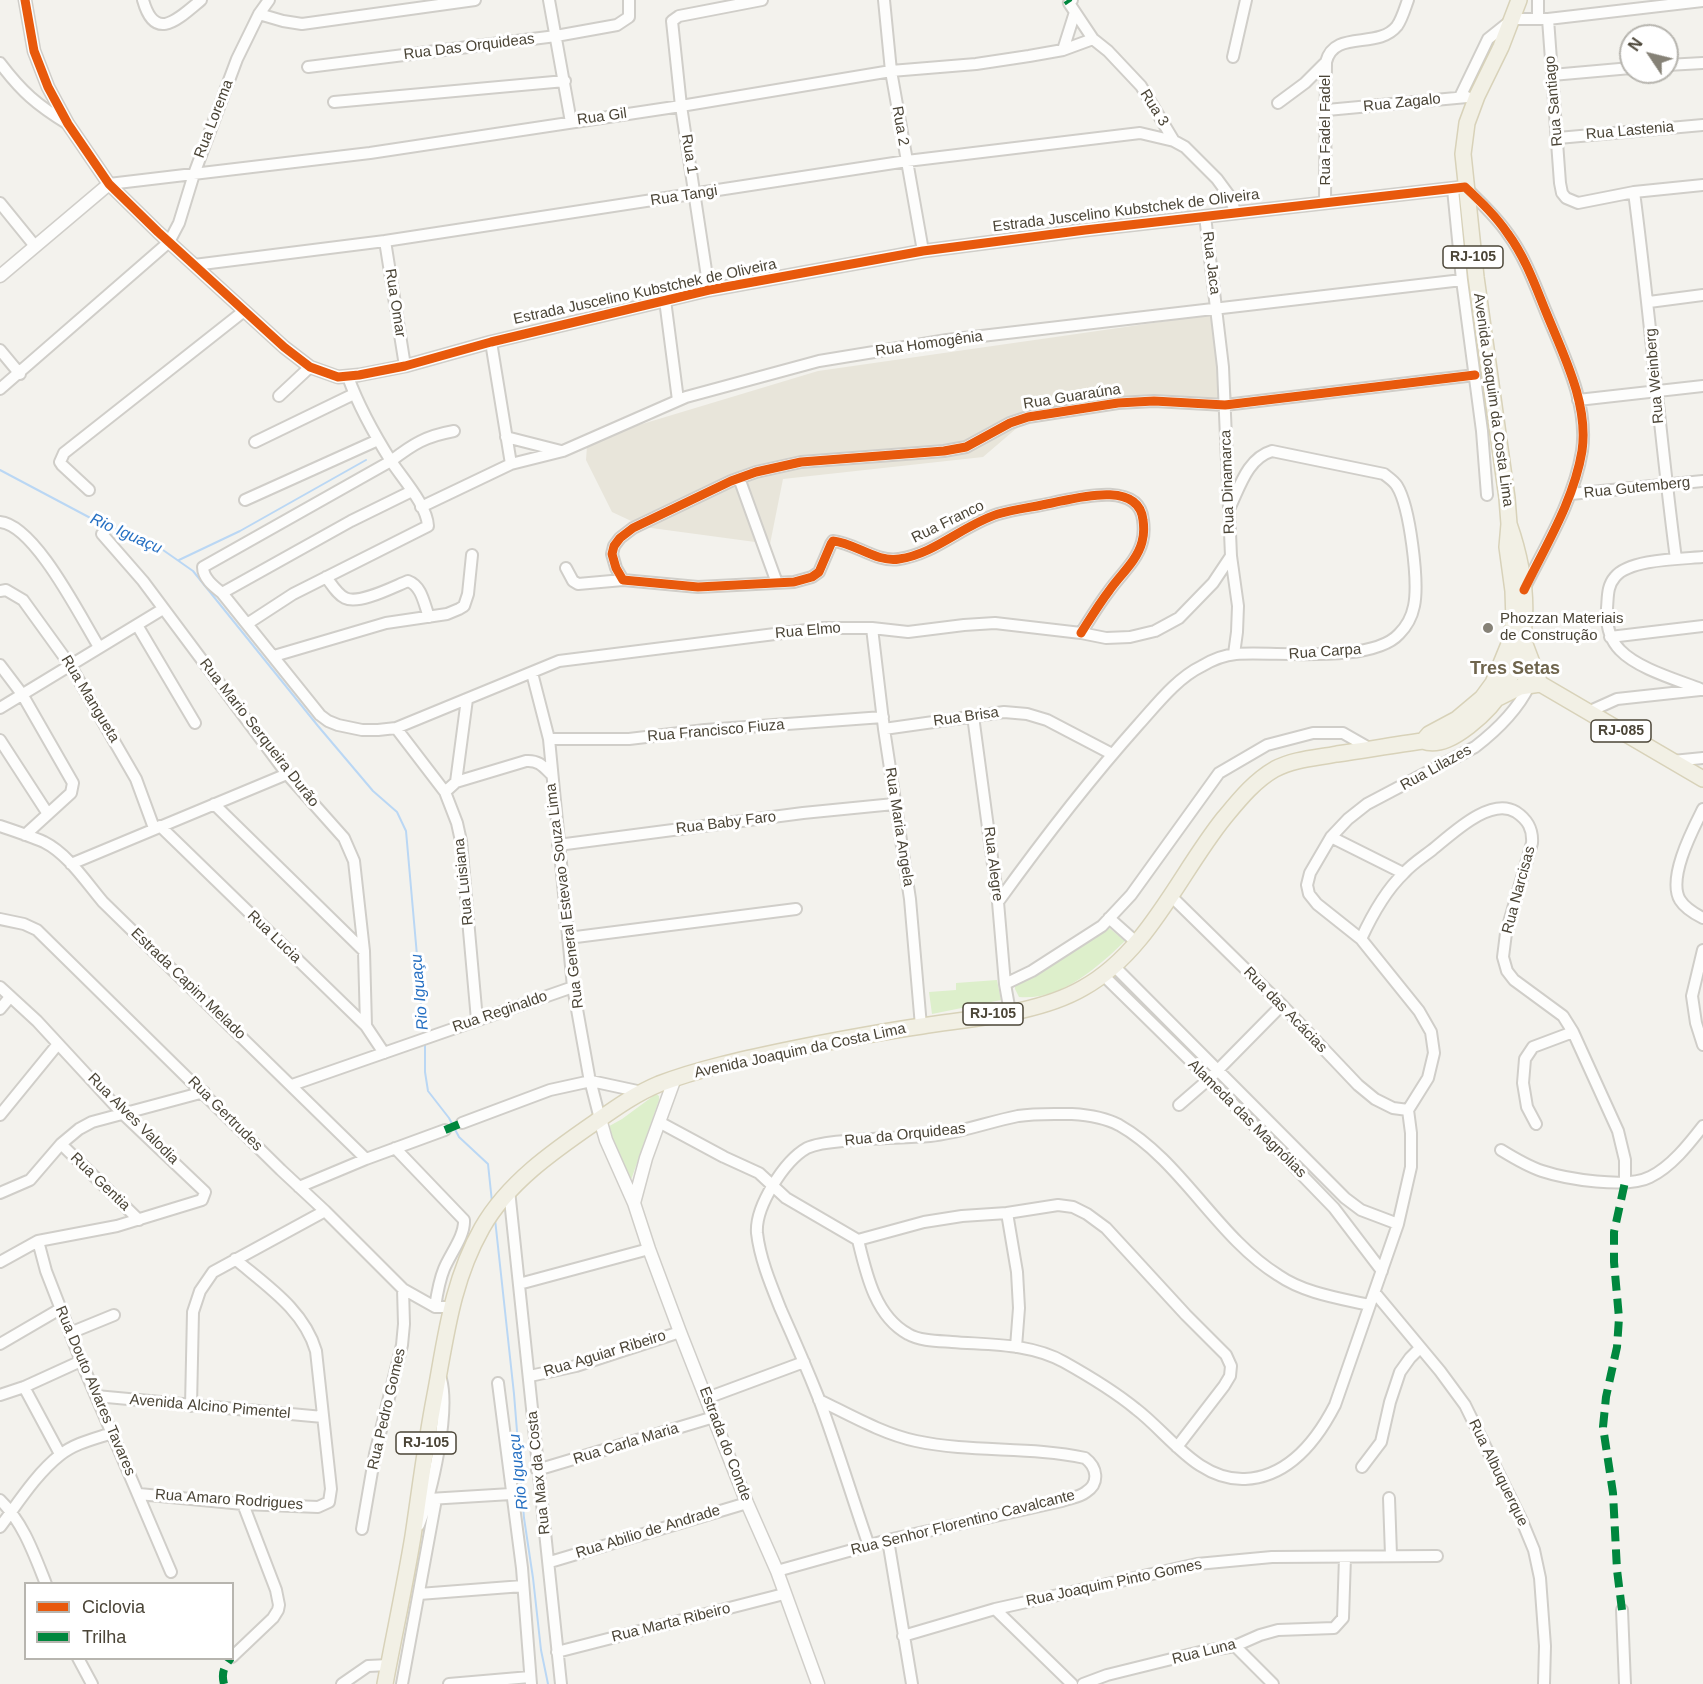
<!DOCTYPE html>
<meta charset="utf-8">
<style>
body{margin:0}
#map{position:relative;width:1703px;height:1684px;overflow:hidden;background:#f3f2ed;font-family:Helvetica,sans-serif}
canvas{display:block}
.legend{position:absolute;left:24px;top:1582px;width:210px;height:78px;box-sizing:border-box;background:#fff;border:2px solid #b7b5af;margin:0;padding:8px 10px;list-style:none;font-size:18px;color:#4b4537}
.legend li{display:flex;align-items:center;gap:12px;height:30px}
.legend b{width:30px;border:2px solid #b7b5af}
.north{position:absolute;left:1619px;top:24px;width:60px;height:60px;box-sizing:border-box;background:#fff;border:2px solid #b7b5af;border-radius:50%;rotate:305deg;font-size:16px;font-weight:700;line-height:24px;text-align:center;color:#4b4537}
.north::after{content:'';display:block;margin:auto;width:21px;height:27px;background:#868277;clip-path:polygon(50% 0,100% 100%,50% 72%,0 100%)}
</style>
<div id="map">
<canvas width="1703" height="1684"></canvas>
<ul class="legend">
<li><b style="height:8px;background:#e8590c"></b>Ciclovia</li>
<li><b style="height:8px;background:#00873e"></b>Trilha</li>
</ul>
<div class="north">N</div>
</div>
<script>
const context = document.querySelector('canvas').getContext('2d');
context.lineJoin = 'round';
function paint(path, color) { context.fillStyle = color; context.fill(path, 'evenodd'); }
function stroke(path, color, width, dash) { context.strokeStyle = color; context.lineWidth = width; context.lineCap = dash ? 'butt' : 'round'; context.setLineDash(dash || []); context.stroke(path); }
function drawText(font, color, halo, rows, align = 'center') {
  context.font = font + ' Helvetica,sans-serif'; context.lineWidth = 6; context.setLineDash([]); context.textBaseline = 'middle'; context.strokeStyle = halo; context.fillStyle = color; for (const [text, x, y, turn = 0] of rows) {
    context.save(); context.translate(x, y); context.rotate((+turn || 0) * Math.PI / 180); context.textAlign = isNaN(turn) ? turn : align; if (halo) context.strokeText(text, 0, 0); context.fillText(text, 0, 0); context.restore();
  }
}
paint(new Path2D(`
 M1223 313 1232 399 1071 408 1032 415 983 457 783 479 770 544 644 527 612 512 586 460 587 446 599 437 818 371Z`), '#e8e5da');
paint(new Path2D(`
 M1108 927 1125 941C1097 968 1060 1001 1019 997L1015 989V983Z
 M997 980 1001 1000 932 1014 929 992 956 990V983Z
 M656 1094 659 1096V1100L631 1180 624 1177 604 1129 622 1119Z`), '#ddefcb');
stroke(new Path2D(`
 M0 470 98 522 153 543 193 571 318 726 373 791 397 812 406 831 424 1035
 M179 560 240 531 366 460
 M425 1041V1072L428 1091 449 1118 459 1137 488 1164 492 1202
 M495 1219 514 1394 524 1518 533 1578 541 1650 548 1684`), '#bad7f4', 2);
const minor = new Path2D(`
 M143 0C155 43 178 19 201 0
 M549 0 571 122
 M884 0 891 71 923 251
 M1072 0 1069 3 1093 39 1108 51 1141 86 1174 141 1185 147 1217 179 1228 194 1236 213
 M259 14 283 21 302 24 475 0
 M1538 18V0
 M1548 19 1560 183 1562 193 1566 198 1578 203 1634 192 1703 185
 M1063 50 1075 12
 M1233 57 1246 0
 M0 63C22 92 37 105 68 124
 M1667 65 1703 63
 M308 67 556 36 617 25 629 17V0
 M1552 75 1631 68
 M1460 97 1488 39 1513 19H1548L1703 1
 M334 102 565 81
 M1278 103 1305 83 1326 62
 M1327 110 1467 97
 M1558 138 1703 125
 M109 184 370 153 681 106 891 71 976 64 1029 56 1063 50 1093 39
 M1465 187C1480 202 1496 216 1508 234 1525 257 1535 285 1546 312 1563 354 1589 404 1582 451 1574 500 1546 545 1524 589
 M1453 189 1462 280 1482 431 1487 495
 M1634 192C1650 314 1660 437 1676 559
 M0 203 35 246
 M1325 203 1326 62C1334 29 1378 50 1397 26 1402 19 1405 8 1408 0
 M1205 216 1223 367 1231 556 1238 606 1237 632 1234 654
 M385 241 405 366
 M194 265 385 241 907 161 1140 133 1174 141
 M709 290 681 106 672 21 679 16 762 0
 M665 300 678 400
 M1649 302 1703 295
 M491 342 511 464
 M0 350 20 374
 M0 389 169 242 179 223 194 174 237 59 259 14 269 0
 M279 396 310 367
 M1578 400 1703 386
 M454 431C426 436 413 444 391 461L203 567C203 578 213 586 222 593L320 715 328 721 338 725 362 730H378L396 728 559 661 823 628H872L908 632 964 625 995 623 1081 633 1106 638 1130 637 1155 631 1179 618 1213 583 1231 556
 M506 437 561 451
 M255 442 354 394
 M739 478 777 583
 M89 490 62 465 60 462 64 453 244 311
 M1571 494 1703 481
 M245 500 378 440
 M421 507 511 464 563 451 686 397 819 361 947 340 1462 280
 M0 522C35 525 81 618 99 647
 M102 534 143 581 287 774 344 838 354 861 364 951 366 1026
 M566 568 573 581 578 584 623 580
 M326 577C332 585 337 594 345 598 359 605 393 587 408 581 422 586 424 604 429 617
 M0 591 6 590 23 600 70 665 136 779 154 828
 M222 593 351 521 412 491
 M247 624 293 594 428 526C427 505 402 478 391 461 374 434 359 407 348 377
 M137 625 195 723
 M872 628 884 729 910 899 921 1026
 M1081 633C1090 619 1099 604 1109 591 1120 575 1137 561 1142 542 1144 535 1144 527 1143 520 1139 480 1076 498 1052 503 1034 507 1015 509 998 514 963 525 935 554 899 559 877 563 855 543 833 541L831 544 819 572 812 577 794 582 698 587 623 580 616 568 612 554 614 546 620 538 633 528 731 481 756 472 801 462 944 451 966 447 1010 423 1028 417 1118 403 1154 401 1225 405 1475 375
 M1610 637 1703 626
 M274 656 386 623 447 614 459 609 464 606 468 594 472 555
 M0 665 22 694 73 783 71 793 25 835
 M532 673 549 739 573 987 589 1076 600 1119
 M1703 690C1678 680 1638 669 1620 650 1608 638 1606 623 1607 608 1608 597 1607 586 1615 577 1629 559 1681 559 1703 557
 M0 708 163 609
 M1588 712 1617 699 1700 690
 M973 716 998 902 1005 984 1010 1012
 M396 728 445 792 457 823 461 841 477 1020
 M884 729 1004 712 1027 714 1047 720 1112 754
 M549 739H629L705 730 883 717
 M0 740 48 814
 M1673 761 1703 758
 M456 782 467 699
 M445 792 456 782 526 761C538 760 543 766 551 774
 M214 804 364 951
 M1703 809C1693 829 1667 878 1680 900 1685 908 1695 914 1703 918
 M0 826C15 831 30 836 44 842 68 854 86 882 103 902L366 1159
 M160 826 366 1026 384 1053
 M1331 837 1403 873
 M558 845 803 813 894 804
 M71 864 287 774
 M1171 896 1282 1005 1358 1085 1375 1099 1393 1108 1408 1110
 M998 902C1042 841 1089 780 1139 724 1157 704 1177 678 1202 666 1212 660 1225 655 1236 654 1275 651 1372 664 1399 634 1406 627 1412 616 1414 606 1419 582 1410 507 1397 486 1394 481 1389 478 1384 474L1272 451C1248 458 1240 486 1230 507
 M1109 918 1136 942
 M0 919 24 924 37 930 281 1170 325 1211 403 1289 435 1307H450
 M568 938 796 909
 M1361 939C1372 915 1385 891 1404 873 1412 864 1423 857 1432 850 1451 835 1490 796 1516 812 1528 820 1533 829 1532 843L1506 933 1503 957 1507 971 1514 980 1563 1016 1573 1032 1618 1131 1625 1160V1182
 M1703 950 1692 996 1696 1023 1703 1045
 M1114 966 1345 1198 1361 1210 1398 1224
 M1103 975 1209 1079 1334 1208 1382 1271
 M1005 984 1032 971 1102 926 1131 895 1219 773 1267 745 1313 733H1343L1371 749
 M0 987 37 1021 123 1114 205 1192 202 1200 117 1226 38 1241 0 1262
 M0 1009 10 997
 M292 1085 573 987
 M1179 1105 1209 1079 1282 1005
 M1408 1110 1428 1078 1434 1053 1431 1032 1419 1011 1361 939 1317 904 1309 894 1307 885 1310 873 1331 837 1348 819 1367 804 1475 747C1497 730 1517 711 1529 686
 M0 1115 58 1044
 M659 1122 724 1157 759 1173 786 1198 858 1240 924 1222 962 1216 1007 1213 1058 1205 1073 1207 1087 1214 1106 1228 1186 1315 1226 1355 1231 1366 1230 1376 1224 1386 1177 1447
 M462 1123 550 1090 591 1081 642 1092
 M1536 1124 1527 1107 1523 1083 1525 1059 1533 1047 1573 1032
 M61 1144 139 1220
 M395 1148 464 1220C465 1236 450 1254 444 1269 439 1281 437 1294 435 1307
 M1501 1150C1514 1158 1527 1166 1542 1171 1566 1179 1627 1189 1650 1177 1671 1167 1689 1144 1703 1126
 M299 1187 366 1159 445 1130
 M509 1190 561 1684
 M0 1193 30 1180 61 1144 79 1129 92 1122 204 1092
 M1007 1213 1017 1272 1019 1308 1016 1347
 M858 1240C866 1273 875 1316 908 1334 920 1341 938 1341 952 1342 990 1345 1030 1343 1064 1362 1089 1376 1114 1391 1136 1409 1169 1434 1198 1481 1245 1479 1289 1477 1317 1440 1335 1405L1398 1224 1411 1167V1133L1408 1110
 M38 1241 46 1271 81 1361 171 1572
 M519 1284 649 1249
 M1375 1293 1440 1371 1465 1405 1522 1521 1534 1550 1540 1578 1545 1646 1544 1684
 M70 1333 114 1315
 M0 1344 60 1309
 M530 1376 576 1366 680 1332
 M498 1383 522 1568 531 1684
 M24 1387 60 1454
 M0 1395 24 1387 81 1361
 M96 1396 323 1417
 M707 1398 804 1362
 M191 1406 193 1312 200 1291 213 1272 325 1211
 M1362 1467 1381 1442 1390 1402 1400 1372 1410 1358 1420 1348
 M537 1470 714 1417
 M139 1494 243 1504 318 1507 329 1502 331 1489 316 1351C304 1310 267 1286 235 1259
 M1389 1498 1391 1555
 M429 1499 511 1494
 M0 1500C23 1522 34 1554 46 1584
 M419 1525C432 1492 450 1413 441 1379
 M0 1527C18 1503 36 1474 60 1455 75 1443 94 1439 112 1433
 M362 1529 375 1454 402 1345 404 1324 403 1289
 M888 1540 912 1684
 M869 1546C852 1497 837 1447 819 1399 807 1369 794 1339 781 1310 771 1285 760 1259 757 1233 755 1207 784 1161 807 1148 818 1143 832 1142 844 1141 872 1138 901 1138 930 1136 960 1133 988 1122 1018 1116 1036 1113 1054 1114 1072 1114 1088 1115 1104 1117 1119 1125 1181 1160 1217 1237 1278 1275 1304 1293 1338 1298 1369 1305
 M550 1562 747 1503
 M777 1571 888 1540 1062 1501C1070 1498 1080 1497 1086 1492 1100 1483 1097 1467 1085 1458 1030 1446 972 1453 916 1441 883 1434 850 1415 819 1400
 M419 1594 523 1586
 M995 1609 1072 1684
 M1622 1610 1625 1684
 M903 1636 995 1609 1197 1564 1272 1557 1437 1556
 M1235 1646 1273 1684
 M557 1652 784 1594
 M232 1657 273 1618 278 1610 279 1605 276 1590 243 1504
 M78 1658 92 1684
 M342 1684 368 1666 389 1665
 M402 1684 436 1499
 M449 1684 530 1677
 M1083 1684 1107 1675 1200 1652 1235 1646 1260 1635 1278 1630 1334 1628 1343 1618 1345 1557`);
const tertiary = new Path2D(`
 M25 0 34 51 48 87 68 124 109 184 158 232 284 347 310 367 338 377 359 375 405 366 491 342 709 290 923 251 1085 230 1465 187
 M0 276 109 184
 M600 1119 606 1140 634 1203 649 1249 680 1332 747 1503 777 1571 818 1684
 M634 1203 646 1158 675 1078`);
const primary = new Path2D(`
 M1523 639 1540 684
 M1515 669 1703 779
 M1498 698 1520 687 1540 684
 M1423 741 1429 734 1457 719 1482 698 1493 683 1509 644 1514 621 1513 591 1507 547 1509 524 1507 498 1476 277 1463 154 1467 123 1477 96 1501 47 1519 0
 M385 1684C394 1635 405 1585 413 1536 420 1489 426 1441 435 1395 446 1336 452 1281 482 1228 508 1182 555 1150 597 1121 617 1107 637 1093 659 1084 704 1067 750 1058 797 1048 838 1040 880 1032 922 1026 973 1018 1038 1014 1083 988 1148 952 1179 874 1224 818 1239 800 1254 781 1275 769 1294 759 1316 758 1337 754 1365 750 1394 745 1423 741 1439 747 1456 736 1469 726 1535 676 1534 596 1509 524`);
stroke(minor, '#d0cec9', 14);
stroke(tertiary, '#d0cec9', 15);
stroke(primary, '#d8d2b9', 18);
stroke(minor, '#fdfdfc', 10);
stroke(tertiary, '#fdfdfc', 12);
stroke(primary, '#f2f0e5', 15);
stroke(new Path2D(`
 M1067 0 1069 3
 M445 1130 462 1123
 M1622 1610 1617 1570 1613 1493 1603 1427 1606 1397 1617 1347 1619 1318 1614 1262V1232L1625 1182
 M224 1684C221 1673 224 1667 231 1658`), '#00873e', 8, [15, 8]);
stroke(new Path2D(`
 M25 0 34 51 48 87 68 124 109 184 158 232 284 347 310 367 338 377 359 375 405 366 491 342 709 290 923 251 1085 230 1465 187C1480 201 1496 216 1508 234 1525 257 1535 285 1546 312 1563 354 1589 404 1582 451 1574 500 1546 545 1524 590
 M1081 633C1090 619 1099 604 1109 591 1120 575 1137 561 1142 542 1144 535 1144 527 1143 520 1139 480 1076 498 1052 503 1034 507 1015 509 998 514 963 525 935 554 899 559 877 563 855 543 833 541L831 544 819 572 812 577 794 582 698 587 623 580 616 568 612 554 614 546 620 538 633 528 731 481 756 472 801 462 944 451 966 447 1010 423 1028 417 1118 403 1154 401 1225 405 1475 375`), '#e8590c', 9);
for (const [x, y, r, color] of [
 [1488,628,6,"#868277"]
]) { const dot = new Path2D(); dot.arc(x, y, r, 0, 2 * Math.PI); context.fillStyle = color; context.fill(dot); stroke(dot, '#fff', 2); }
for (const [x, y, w] of [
 [1473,257,60],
 [1621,731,60],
 [993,1014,60],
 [426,1443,60]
]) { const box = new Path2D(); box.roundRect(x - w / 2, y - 11, w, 22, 4.5); context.fillStyle = '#fff'; context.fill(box); stroke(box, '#4b4537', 1.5); }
drawText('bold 14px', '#4b4537', null, [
 ["RJ-105",1473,257],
 ["RJ-085",1621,731],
 ["RJ-105",993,1014],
 ["RJ-105",426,1443]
]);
drawText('15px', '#4b4537', '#fff', [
 ["Rua Das Orquideas",469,47,-7],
 ["Rua Santiago",1554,101,-95],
 ["Rua Zagalo",1402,103,-6],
 ["Rua 3",1154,108,58],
 ["Rua Gil",602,117,-8],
 ["Rua Lorema",214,119,-69],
 ["Rua 2",900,126,80],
 ["Rua Fadel Fadel",1326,130,-90],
 ["Rua Lastenia",1630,131,-5],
 ["Rua 1",689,154,81],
 ["Rua Tangi",684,196,-9],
 ["Estrada Juscelino Kubstchek de Oliveira",1126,211,-7],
 ["Rua Jaca",1211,263,83],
 ["Estrada Juscelino Kubstchek de Oliveira",645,292,-12],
 ["Rua Omar",395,303,81],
 ["Rua Homogênia",929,344,-8],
 ["Rua Weinberg",1655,376,-95],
 ["Rua Guaraúna",1072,397,-9],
 ["Avenida Joaquim da Costa Lima",1493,400,82],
 ["Rua Dinamarca",1228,482,-92],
 ["Rua Gutemberg",1637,488,-6],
 ["Rua Franco",948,522,-26],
 ["Rua Elmo",808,631,-5],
 ["Rua Carpa",1325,652,-4],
 ["Rua Mangueta",90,699,59],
 ["Rua Brisa",966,717,-8],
 ["Rua Francisco Fiuza",716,731,-5],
 ["Rua Mario Serqueira Durão",259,733,52],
 ["Rua Lilazes",1436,768,-29],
 ["Rua Baby Faro",726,823,-7],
 ["Rua Maria Angela",899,827,81],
 ["Rua Alegre",993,864,83],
 ["Rua Luisiana",464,882,-96],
 ["Rua Narcisas",1519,890,-75],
 ["Rua General Estevao Souza Lima",565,896,-97],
 ["Rua Lucia",274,937,44],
 ["Estrada Capim Melado",188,984,44],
 ["Rua das Acácias",1285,1010,46],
 ["Rua Reginaldo",500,1012,-19],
 ["Avenida Joaquim da Costa Lima",800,1051,-12],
 ["Rua Gertrudes",225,1114,45],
 ["Rua Alves Valodia",133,1119,45],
 ["Alameda das Magnólias",1247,1119,45],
 ["Rua da Orquideas",905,1135,-6],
 ["Rua Gentia",100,1182,44],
 ["Rua Aguiar Ribeiro",605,1354,-17],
 ["Rua Douto Alvares Tavares",95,1391,67],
 ["Avenida Alcino Pimentel",210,1407,5],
 ["Rua Pedro Gomes",387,1409,-77],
 ["Rua Carla Maria",626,1444,-17],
 ["Estrada do Conde",725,1444,69],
 ["Rua Max da Costa",539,1473,-96],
 ["Rua Albuquerque",1498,1473,64],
 ["Rua Amaro Rodrigues",229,1500,4],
 ["Rua Senhor Florentino Cavalcante",963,1523,-14],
 ["Rua Abilio de Andrade",648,1532,-17],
 ["Rua Joaquim Pinto Gomes",1114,1583,-12],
 ["Rua Marta Ribeiro",671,1623,-14],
 ["Rua Luna",1204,1652,-14]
]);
drawText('15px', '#4b4537', '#fff', [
 ["Phozzan Materiais",1500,619],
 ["de Construção",1500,636]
], 'left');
drawText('italic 16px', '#256fc2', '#fff', [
 ["Rio Iguaçu",126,534,24],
 ["Rio Iguaçu",420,992,-95],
 ["Rio Iguaçu",519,1472,-96]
]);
drawText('bold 18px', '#6f654d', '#fff', [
 ["Tres Setas",1515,669]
]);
</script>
